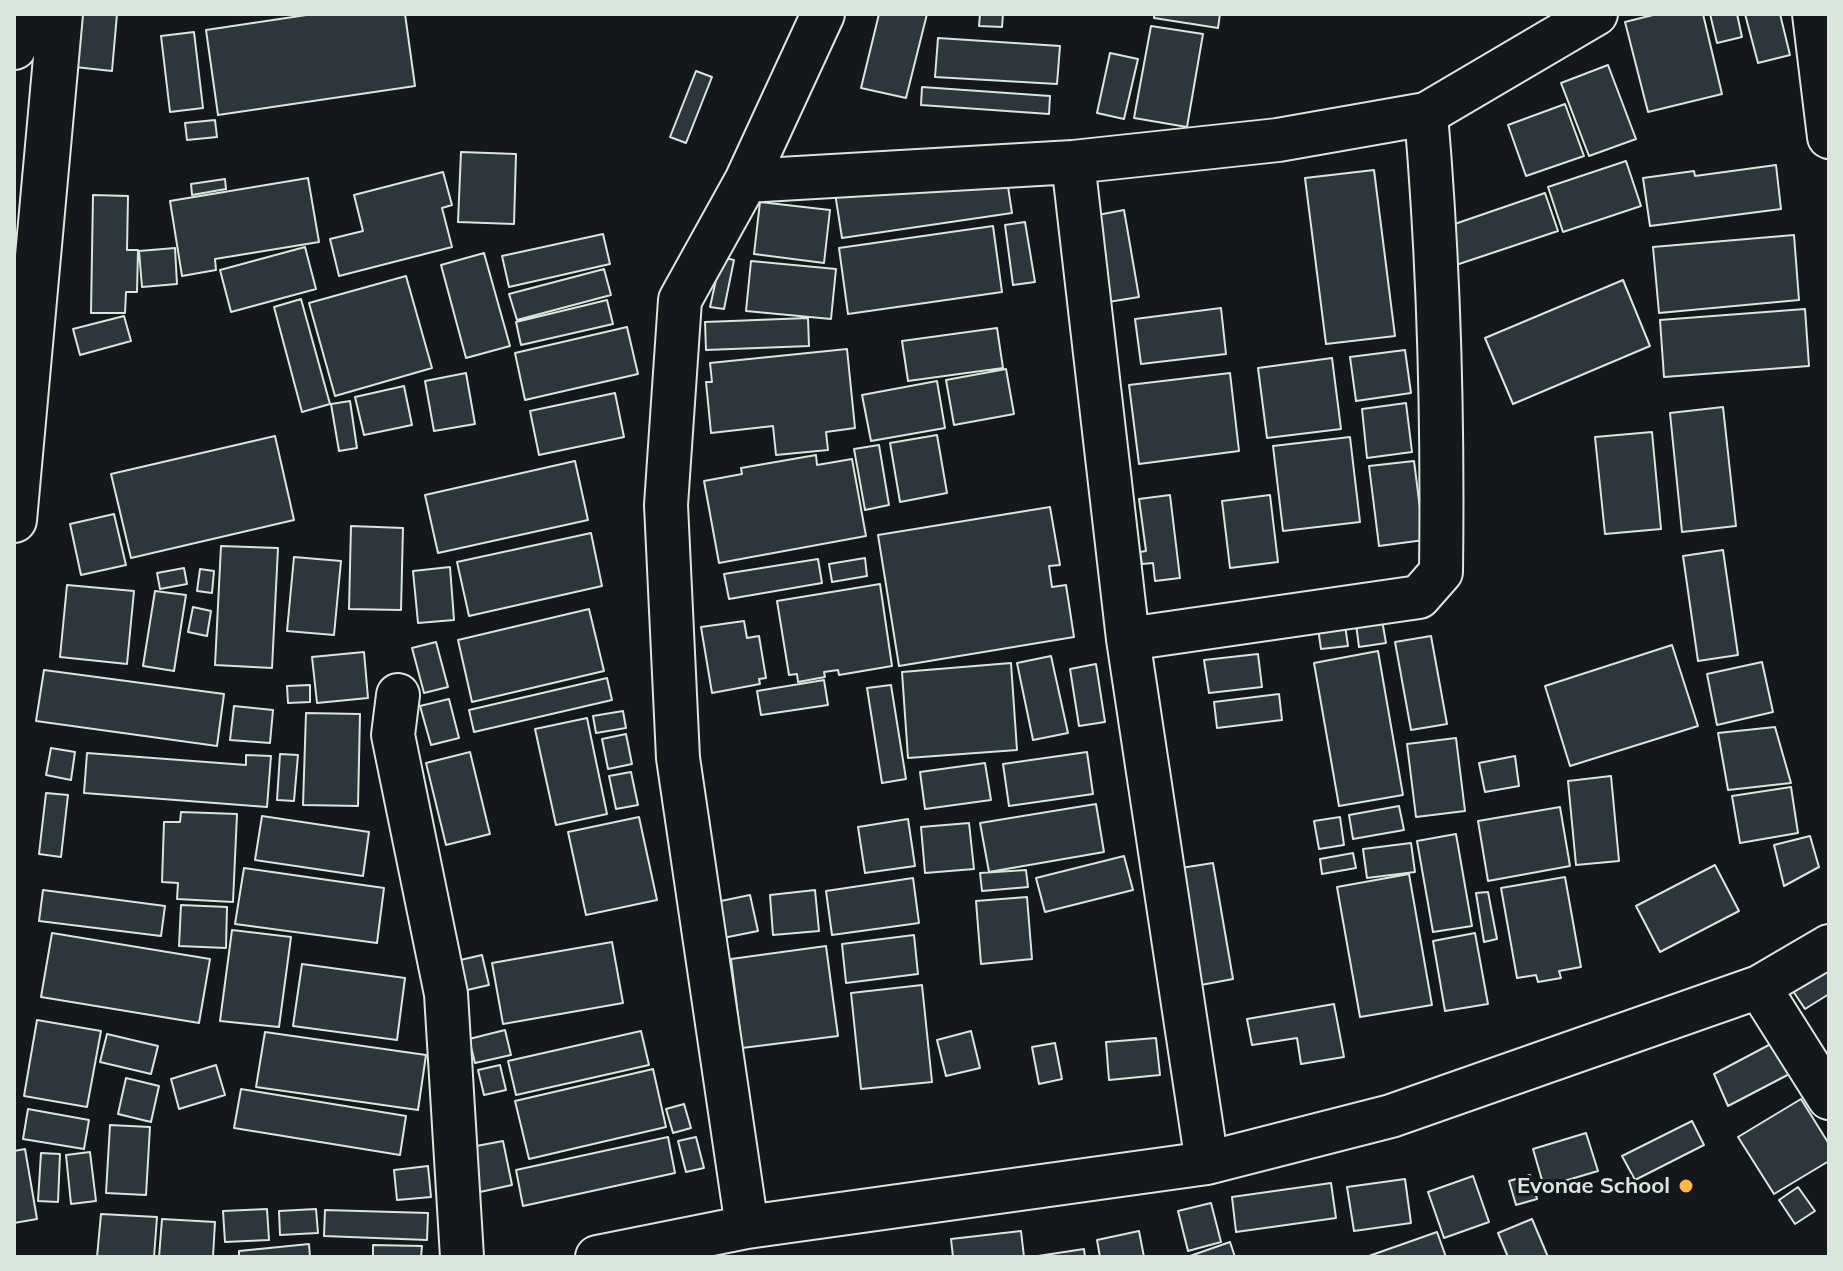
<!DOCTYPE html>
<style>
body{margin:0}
#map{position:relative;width:1843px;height:1271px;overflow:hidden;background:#14181c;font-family:Mulish,sans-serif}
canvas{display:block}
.frame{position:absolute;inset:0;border:16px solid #d8e6dc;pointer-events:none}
</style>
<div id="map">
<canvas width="1843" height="1271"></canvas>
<div class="frame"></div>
</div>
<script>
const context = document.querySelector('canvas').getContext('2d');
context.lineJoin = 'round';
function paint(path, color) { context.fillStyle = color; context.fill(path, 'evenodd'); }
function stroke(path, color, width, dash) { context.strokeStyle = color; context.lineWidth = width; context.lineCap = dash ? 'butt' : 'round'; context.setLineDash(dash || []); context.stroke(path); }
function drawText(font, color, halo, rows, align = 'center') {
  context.font = font + ' Mulish,sans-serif'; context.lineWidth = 6; context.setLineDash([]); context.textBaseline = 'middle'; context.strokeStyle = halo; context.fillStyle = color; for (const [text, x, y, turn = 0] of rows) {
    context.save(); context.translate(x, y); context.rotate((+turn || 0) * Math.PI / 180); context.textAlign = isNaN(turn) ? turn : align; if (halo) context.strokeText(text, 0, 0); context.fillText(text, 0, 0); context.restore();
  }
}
const building = new Path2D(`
 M80 14H117L112 71 75 67Z
 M313 14H405L415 86 218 115 206 30Z
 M879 14H927L906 98 861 88Z
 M980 14H1003L1002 27 979 26Z
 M1154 14H1220L1218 28 1154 18Z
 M1657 14H1703L1722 94 1648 112 1625 22Z
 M1710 14H1737L1742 37 1717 43Z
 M1745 14H1780L1790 55 1758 63Z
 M1151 26 1203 34 1187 127 1134 118Z
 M194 32 203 108 170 112 161 36Z
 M938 38 1060 46 1057 84 935 77Z
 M1110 53 1138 59 1124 119 1097 113Z
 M1608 65 1636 139 1589 156 1561 83Z
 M696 71 712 77 686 143 670 137Z
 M922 87 1050 96 1049 114 921 105Z
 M1565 104 1584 156 1526 176 1508 125Z
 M215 120 217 137 187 140 185 123Z
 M461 152 516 154 514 224 458 222Z
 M1626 161 1641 206 1563 232 1548 187Z
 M1776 165 1781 209 1650 226 1643 178 1694 171 1695 176Z
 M1005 167 1012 213 842 238 835 193Z
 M1374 170 1395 336 1326 344 1305 178Z
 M443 172 452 205 442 208 452 247 339 276 330 239 363 231 354 195Z
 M308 178 319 242 215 259 216 270 182 276 170 201Z
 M225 179 226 189 192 195 191 184Z
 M1545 193 1558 231 1456 265 1443 228Z
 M93 195 128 196 127 250H138L137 292H126L125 313H91Z
 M760 202 830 210 824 263 754 254Z
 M1124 210 1139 297 1102 303 1087 217Z
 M1025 222 1035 282 1013 285 1005 225Z
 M993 226 1002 292 848 314 839 248Z
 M603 234 610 264 509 287 502 256Z
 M1794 235 1799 300 1659 313 1653 247Z
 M305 247 316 289 231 312 220 270Z
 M175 248 177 284 142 287 139 251Z
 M484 253 510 346 466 358 441 265Z
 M721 257 734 260 724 309 710 307Z
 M751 261 836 269 831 319 746 311Z
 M604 269 611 295 517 320 509 294Z
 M406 276 432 368 335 396 309 303Z
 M1623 280 1650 346 1513 404 1485 338Z
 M301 299 330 404 302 412 274 307Z
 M607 300 613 324 521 345 516 322Z
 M1221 308 1226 354 1141 364 1135 319Z
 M1805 309 1809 366 1664 377 1660 320Z
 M124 316 131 341 80 355 73 329Z
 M808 318 809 346 706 350 705 322Z
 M627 327 638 374 525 400 515 353Z
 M997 328 1003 368 908 381 902 341Z
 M847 349 855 428 826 432 828 450 776 455 773 426 711 433 706 382H712L710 363Z
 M1405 350 1411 393 1356 401 1350 357Z
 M1332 358 1341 429 1267 438 1258 368Z
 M1006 369 1014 414 954 425 946 380Z
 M466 373 475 424 434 431 425 381Z
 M1230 373 1239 451 1139 464 1129 385Z
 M937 381 945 428 871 441 862 395Z
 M404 386 412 425 364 435 355 397Z
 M615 393 624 437 539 455 530 411Z
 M350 401 357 448 339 451 331 404Z
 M1406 403 1412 452 1367 458 1362 409Z
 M1723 407 1736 526 1682 532 1670 413Z
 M1652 432 1661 529 1605 534 1595 437Z
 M937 435 947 493 900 502 890 443Z
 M275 436 294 520 131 558 111 474Z
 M1350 437 1360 522 1283 531 1273 446Z
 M879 445 889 505 865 510 854 449Z
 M816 455 817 465 852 459 866 536 719 563 704 481 742 474 741 468Z
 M575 461 588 520 438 553 425 495Z
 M1414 461 1424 540 1379 546 1369 466Z
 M1170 495 1180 578 1155 581 1153 563 1142 564 1140 552 1146 551 1139 499Z
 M1270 495 1278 562 1230 568 1222 501Z
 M1050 507 1060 565 1049 566 1052 587 1066 585 1074 637 899 666 878 535Z
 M114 514 126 565 81 575 70 524Z
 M351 526 403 528 401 610 349 609Z
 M591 533 602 586 469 616 457 562Z
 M221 546 278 548 272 668 215 665Z
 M1723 550 1738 655 1698 661 1683 556Z
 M294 557 341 561 334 635 287 631Z
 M865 558 867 576 832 582 829 564Z
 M818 559 822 583 729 599 724 574Z
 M450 567 454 620 418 623 413 571Z
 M184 568 187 584 160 589 157 573Z
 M200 569 214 571 212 593 197 591Z
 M880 584 892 666 839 675 838 670 824 672 825 677 798 682 797 674 789 675 777 601Z
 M67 585 134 591 127 664 60 657Z
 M155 591 186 595 174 671 143 666Z
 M193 607 211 611 207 636 188 632Z
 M589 609 604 671 472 702 458 640Z
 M1382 620 1386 643 1359 647 1356 624Z
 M744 621 747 638 759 636 766 678 759 679 760 684 712 693 701 627Z
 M1345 625 1348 646 1321 649 1318 628Z
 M1431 636 1447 724 1411 730 1395 642Z
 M436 642 448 687 424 693 412 648Z
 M1672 645 1698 726 1570 766 1545 686Z
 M1378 651 1403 795 1339 806 1314 663Z
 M364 652 368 698 317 703 312 657Z
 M1258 654 1262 687 1209 693 1204 660Z
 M1051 656 1068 733 1033 740 1017 663Z
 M1762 662 1773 712 1717 725 1707 674Z
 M1011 663 1017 750 908 758 902 672Z
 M1096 664 1105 722 1079 726 1070 669Z
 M44 670 224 694 217 746 36 721Z
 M607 678 612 700 474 732 469 710Z
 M824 680 828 705 761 715 757 691Z
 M310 685V702L288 703 287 686Z
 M891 685 906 779 882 783 867 688Z
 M1279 694 1282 720 1217 728 1214 702Z
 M449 699 459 738 431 745 420 706Z
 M234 706 273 710 270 743 230 740Z
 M623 711 626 728 596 733 593 716Z
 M306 713 360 714 358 806 303 805Z
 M587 718 607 814 556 825 535 729Z
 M1775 727 1791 783 1728 790 1718 733Z
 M626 734 632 764 608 769 602 739Z
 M1456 738 1465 811 1416 817 1407 744Z
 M51 748 75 752 71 780 46 775Z
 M470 752 490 834 446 845 426 763Z
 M1087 752 1093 794 1009 806 1003 764Z
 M87 753 246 765V755L271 756 267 807 84 793Z
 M280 754 298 755 294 801 277 800Z
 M1515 756 1519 786 1485 792 1479 763Z
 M985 763 991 800 925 809 920 772Z
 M631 772 638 805 616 809 609 776Z
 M1611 776 1619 861 1576 865 1568 781Z
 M1791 787 1798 833 1740 843 1732 796Z
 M46 793 68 795 61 857 39 854Z
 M1096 804 1104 852 989 872 980 823Z
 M1399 806 1404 830 1353 839 1349 815Z
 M1560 807 1570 866 1488 881 1478 821Z
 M181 812 237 814 233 902 177 899 178 883 162 882 164 822H180Z
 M262 816 369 832 363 876 255 860Z
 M639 817 657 900 586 915 568 832Z
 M1340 817 1344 845 1319 849 1314 821Z
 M908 819 915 866 865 873 858 827Z
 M969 823 974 869 925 873 921 827Z
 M1456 834 1472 926 1433 932 1417 841Z
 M1810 836 1819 867 1784 886 1774 845Z
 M1411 843 1415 872 1367 878 1363 849Z
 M1353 853 1356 868 1322 874 1320 859Z
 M1124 856 1133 890 1045 912 1036 878Z
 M1213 863 1233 979 1201 985 1181 868Z
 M1715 865 1739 911 1660 952 1636 906Z
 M244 868 384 888 377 943 235 924Z
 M1026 870 1028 887 982 891 980 873Z
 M1409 874 1432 1005 1360 1017 1337 887Z
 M1565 877 1581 967 1559 971 1561 978 1538 982 1536 975 1517 978 1501 888Z
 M913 878 919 923 832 935 826 891Z
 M43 890 165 906 161 936 39 921Z
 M815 890 819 931 773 935 770 895Z
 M1488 892 1497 939 1484 942 1476 893Z
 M750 895 758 931 723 938 716 902Z
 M1027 897 1032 959 981 964 976 901Z
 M181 905 227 907 226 948 179 946Z
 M232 930 291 937 279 1027 220 1021Z
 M52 933 210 959 199 1023 41 997Z
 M1475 933 1488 1004 1445 1011 1433 941Z
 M914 935 918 974 846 983 842 944Z
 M612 942 623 1003 503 1024 492 963Z
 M826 946 838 1036 742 1048 731 959Z
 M482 955 489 985 463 991 456 961Z
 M302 964 405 978 397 1040 293 1026Z
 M1829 968V994L1805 1009 1793 991Z
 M922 985 932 1082 861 1089 851 993Z
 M1334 1004 1344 1057 1301 1064 1297 1038 1252 1045 1247 1019Z
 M37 1020 101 1031 87 1107 24 1096Z
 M505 1030 511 1055 475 1063 469 1039Z
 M641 1031 649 1065 516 1095 508 1061Z
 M971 1031 980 1068 946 1076 937 1040Z
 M265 1032 426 1055 418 1110 256 1087Z
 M107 1034 158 1046 151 1074 100 1062Z
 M1784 1037 1799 1069 1728 1106 1714 1074Z
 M1156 1038 1160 1075 1109 1080 1106 1042Z
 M1055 1043 1062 1079 1039 1084 1032 1047Z
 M216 1065 225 1095 179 1109 171 1079Z
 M500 1065 506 1090 484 1095 478 1070Z
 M653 1069 666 1127 529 1159 515 1101Z
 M126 1078 159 1086 151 1122 118 1114Z
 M241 1089 406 1116 400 1155 234 1128Z
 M1801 1099 1829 1144V1161L1774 1194 1738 1137Z
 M684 1104 691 1128 673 1133 666 1109Z
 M28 1109 89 1120 84 1149 23 1139Z
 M1692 1121 1704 1145 1635 1180 1622 1156Z
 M110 1125 150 1127 146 1195 106 1193Z
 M1586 1133 1598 1171 1544 1187 1533 1149Z
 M668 1137 675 1173 523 1206 516 1170Z
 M696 1137 704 1168 686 1172 678 1141Z
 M503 1141 512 1185 480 1192 471 1147Z
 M25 1149 37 1219 14 1223V1151Z
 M90 1152 96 1201 71 1204 66 1155Z
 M41 1153 60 1154 58 1202 38 1201Z
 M428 1166 431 1197 397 1200 394 1170Z
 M1530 1175 1537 1199 1516 1205 1509 1181Z
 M1473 1176 1489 1222 1444 1238 1428 1192Z
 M1405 1179 1411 1223 1354 1231 1347 1187Z
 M1331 1183 1336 1218 1236 1232 1232 1197Z
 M1798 1187 1815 1211 1795 1224 1779 1200Z
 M1211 1203 1221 1242 1188 1251 1178 1211Z
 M267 1209 269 1240 225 1242 223 1211Z
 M316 1209 318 1233 280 1235 279 1211Z
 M325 1210 428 1213 427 1240 324 1236Z
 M101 1214 157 1217 154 1257H97Z
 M162 1219 215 1222 213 1257H159Z
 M1532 1219 1548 1257H1508L1498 1233Z
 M1021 1231 1024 1257H953L951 1239Z
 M1139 1231 1144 1257H1100L1097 1240Z
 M1437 1232 1446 1257H1366Z
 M1230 1242 1235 1257H1191L1190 1256Z
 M309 1244 310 1257H239V1251Z
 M373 1245 422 1246 421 1257H373Z
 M1084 1249 1085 1257H1038V1256Z`);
paint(building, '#2c363c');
stroke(building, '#d8e6dc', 2);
const minor = new Path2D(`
 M1814 14 1829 137
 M1073 162 1128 639 1207 1163
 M746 181 1073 162 1278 140 1426 114 1596 14
 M1128 639 1419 597 1441 572C1443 419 1439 266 1426 114
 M398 695 393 735 446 994 462 1257
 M1759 987 1829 1098
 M747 1227 678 758 666 505 680 300 746 181 823 14
 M597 1257 747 1227 1207 1163 1391 1116 1759 987 1829 946`);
const major = new Path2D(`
 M14 47 17 14
 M14 520 60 14`);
stroke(minor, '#d8e6dc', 46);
stroke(major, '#d8e6dc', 48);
stroke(minor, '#14181c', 42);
stroke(major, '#14181c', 44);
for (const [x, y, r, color] of [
 [1686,1186,8,"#ffb74d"]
]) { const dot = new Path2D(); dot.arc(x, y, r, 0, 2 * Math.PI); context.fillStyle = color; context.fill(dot); stroke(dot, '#14181c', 3); }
drawText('bold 22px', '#d8e6dc', '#14181c', [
 ["Evonae School",1670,1186]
], 'right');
</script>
